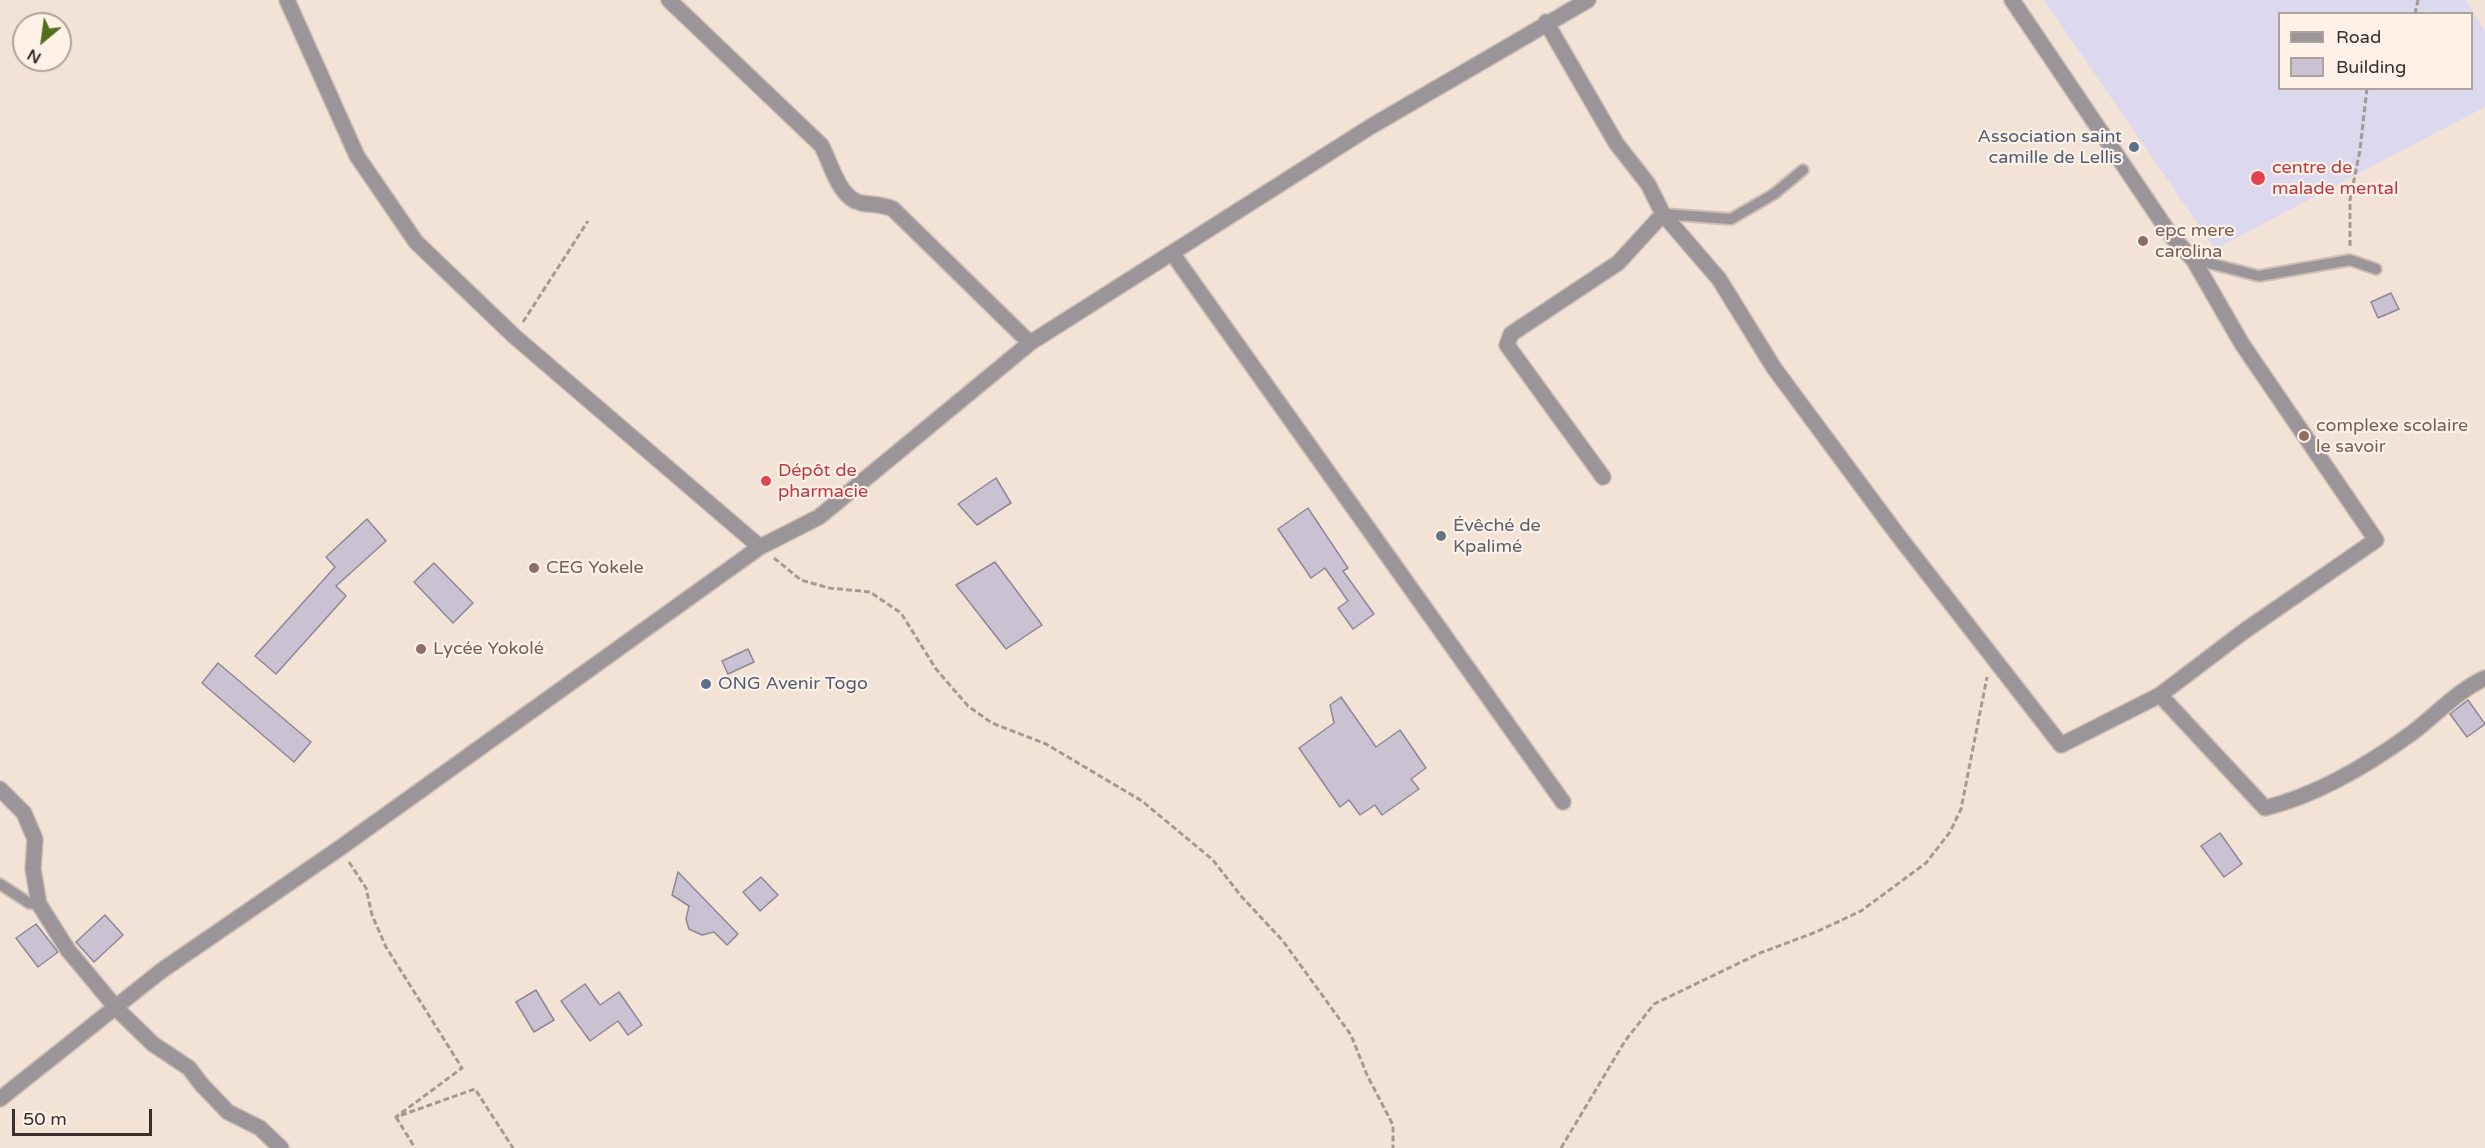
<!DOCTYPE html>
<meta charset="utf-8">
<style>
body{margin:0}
#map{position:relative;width:2485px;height:1148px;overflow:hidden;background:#f3e3d7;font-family:"Varela Round",sans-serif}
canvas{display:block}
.legend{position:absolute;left:2278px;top:12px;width:195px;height:78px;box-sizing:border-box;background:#fef1e7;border:2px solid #aea39c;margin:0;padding:8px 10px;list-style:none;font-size:18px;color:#362f2b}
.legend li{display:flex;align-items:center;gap:12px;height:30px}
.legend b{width:30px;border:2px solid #aea39c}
.north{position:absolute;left:12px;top:12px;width:60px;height:60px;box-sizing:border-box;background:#fef1e7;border:2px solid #aea39c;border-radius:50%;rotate:209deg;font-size:16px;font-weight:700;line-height:24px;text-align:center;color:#362f2b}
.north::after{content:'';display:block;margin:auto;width:21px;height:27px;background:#546d1e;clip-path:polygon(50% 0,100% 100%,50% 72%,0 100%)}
.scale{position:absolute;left:12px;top:1109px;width:140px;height:27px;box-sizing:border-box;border:3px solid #362f2b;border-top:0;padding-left:8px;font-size:18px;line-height:21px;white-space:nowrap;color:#362f2b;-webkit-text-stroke:4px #fef1e7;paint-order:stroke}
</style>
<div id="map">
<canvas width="2485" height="1148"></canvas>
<ul class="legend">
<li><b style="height:8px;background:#9b959a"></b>Road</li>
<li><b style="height:16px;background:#cac2d2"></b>Building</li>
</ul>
<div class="north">N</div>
<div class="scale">50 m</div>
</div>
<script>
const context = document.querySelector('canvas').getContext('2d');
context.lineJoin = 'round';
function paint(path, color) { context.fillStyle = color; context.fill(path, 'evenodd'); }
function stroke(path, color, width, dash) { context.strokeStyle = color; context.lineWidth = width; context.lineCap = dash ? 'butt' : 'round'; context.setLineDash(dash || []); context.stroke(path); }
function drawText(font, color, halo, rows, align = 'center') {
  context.font = font + ' "Varela Round",sans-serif'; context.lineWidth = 4.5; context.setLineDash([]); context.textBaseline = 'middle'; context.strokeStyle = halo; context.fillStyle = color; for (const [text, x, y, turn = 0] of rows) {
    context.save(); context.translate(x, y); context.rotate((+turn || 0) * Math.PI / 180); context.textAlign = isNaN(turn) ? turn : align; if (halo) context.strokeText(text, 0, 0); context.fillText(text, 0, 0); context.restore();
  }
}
paint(new Path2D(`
 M2044 0H2466L2485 31V107L2215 249ZM2280 14H2472V88H2280Z`), '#dcd9ef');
const building = new Path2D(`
 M2391 293 2399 309 2378 318 2371 302Z
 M996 478 1011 503 977 525 958 504Z
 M1308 508 1348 568 1343 571 1374 614 1353 629 1338 608 1348 601 1325 568 1311 578 1278 529Z
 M367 519 386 541 336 586 346 596 276 674 255 656 335 567 326 557Z
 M995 562 1042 625 1006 649 956 585Z
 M434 563 473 603 453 623 414 582Z
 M748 649 754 662 728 674 722 661Z
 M218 663 311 742 294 762 202 683Z
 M1341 697 1376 747 1400 730 1426 768 1411 779 1419 789 1382 815 1375 805 1360 815 1349 800 1340 807 1299 748 1334 723 1330 705Z
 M2468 700 2485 724 2467 737 2450 714Z
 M2220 833 2242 864 2224 877 2201 846Z
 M678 872 738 934 727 945 714 932 702 935 689 929 686 919 689 906 672 895Z
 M761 877 778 895 760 911 743 892Z
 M105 915 123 935 94 962 76 942Z
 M36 924 58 952 38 967 16 938Z
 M585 984 600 1005 619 992 642 1025 628 1035 618 1021 590 1041 561 1001Z
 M536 990 554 1020 534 1032 516 1002Z`);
paint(building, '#cac2d2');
stroke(building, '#8e8796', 1.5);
const lane = new Path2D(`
 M1663 214 1731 219 1774 194 1803 170
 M2193 259 2259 276 2350 260 2376 269
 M0 884 29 903 39 904`);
const street = new Path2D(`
 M287 0 357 156 416 242 514 336 760 547
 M669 0 821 145C831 162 838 198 861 203 873 205 881 204 893 209L1030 343
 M1546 22 1616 143 1648 184 1663 214 1719 279 1774 368 1897 534 2061 745 2160 695 2243 632 2376 540 2242 344 2193 259 2172 237 2012 0
 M1172 253 1563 802
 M1603 477 1507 345 1511 334 1618 263 1663 214
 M2160 695 2265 808C2318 795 2368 765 2412 733 2437 714 2457 691 2485 678
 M0 789 24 813 35 839 33 869 39 904 68 950 117 1009 153 1044 189 1068 202 1085 228 1112 260 1128 281 1148
 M0 1099 161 971 340 848 760 547 819 517 1030 343 1370 127 1588 0`);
stroke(lane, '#cdbfb5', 14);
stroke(street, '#cdbfb5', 18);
stroke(new Path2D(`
 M2415 14 2418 0
 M2350 246V200L2360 150 2367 88
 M523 322 588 221
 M774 558 801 580 829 588 870 592 901 613 936 669 968 706 992 723 1046 744 1142 801 1213 860 1241 896 1283 941 1351 1035 1367 1075 1393 1125V1148
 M349 862 366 888 372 915 386 947 462 1068 396 1117 475 1089 513 1148
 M396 1117 415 1148
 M1561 1148 1625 1041 1654 1004 1760 953 1816 932 1861 911 1926 863 1950 832 1961 809 1987 677`), '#a69991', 3, [6, 3]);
stroke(lane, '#9b959a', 10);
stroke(street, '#9b959a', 15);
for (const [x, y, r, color] of [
 [2134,147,6,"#5c6f8a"],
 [2258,178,8,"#e0444e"],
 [2143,241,6,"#8d6e63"],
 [2304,436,6,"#8d6e63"],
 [766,481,6,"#e0444e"],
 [1441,536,6,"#6b7280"],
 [534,568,6,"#8d6e63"],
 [421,649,6,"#8d6e63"],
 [706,684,6,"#5c6f8a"]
]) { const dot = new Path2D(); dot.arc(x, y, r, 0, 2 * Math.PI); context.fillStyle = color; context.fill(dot); stroke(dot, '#fef1e7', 2); }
drawText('18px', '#4e5e75', '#fef1e7', [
 ["Association saint",2122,137],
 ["camille de Lellis",2122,158],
 ["ONG Avenir Togo",718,684,"left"]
], 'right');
drawText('18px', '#be3a42', '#fef1e7', [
 ["centre de",2272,168],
 ["malade mental",2272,189],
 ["Dépôt de",778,471],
 ["pharmacie",778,492]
], 'left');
drawText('18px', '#785e54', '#fef1e7', [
 ["epc mere",2155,231],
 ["carolina",2155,252],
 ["complexe scolaire",2316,426],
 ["le savoir",2316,447],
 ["CEG Yokele",546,568],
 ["Lycée Yokolé",433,649]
], 'left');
drawText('18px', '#5b616d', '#fef1e7', [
 ["Évêché de",1453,526],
 ["Kpalimé",1453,547]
], 'left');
</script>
